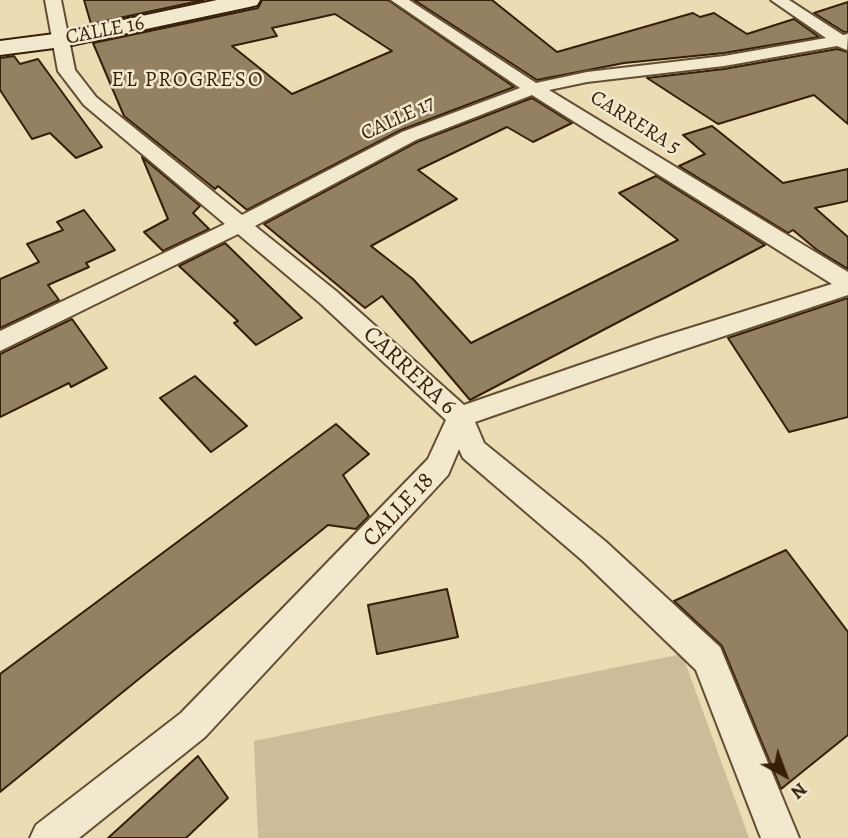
<!DOCTYPE html>
<style>
body{margin:0}
#map{position:relative;width:848px;height:838px;overflow:hidden;background:#ebdcb4;font-family:Alegreya,serif}
canvas{display:block}
.north{position:absolute;left:750px;top:740px;width:70px;height:70px;-webkit-text-stroke:5px #f2e8ce;paint-order:stroke;rotate:139deg;font-size:19px;font-weight:700;line-height:28px;text-align:center;color:#361f09}
.north::after{content:'';display:block;margin:auto;width:24px;height:32px;background:#361f09;clip-path:polygon(50% 0,100% 100%,50% 72%,0 100%)}
</style>
<div id="map">
<canvas width="848" height="838"></canvas>
<div class="north">N</div>
</div>
<script>
const context = document.querySelector('canvas').getContext('2d');
context.lineJoin = 'round';
function paint(path, color) { context.fillStyle = color; context.fill(path, 'evenodd'); }
function stroke(path, color, width, dash) { context.strokeStyle = color; context.lineWidth = width; context.lineCap = dash ? 'butt' : 'round'; context.setLineDash(dash || []); context.stroke(path); }
function drawText(font, color, halo, rows, align = 'center') {
  context.font = font + ' Alegreya,serif'; context.lineWidth = 5; context.setLineDash([]); context.textBaseline = 'middle'; context.strokeStyle = halo; context.fillStyle = color; for (const [text, x, y, turn = 0] of rows) {
    context.save(); context.translate(x, y); context.rotate((+turn || 0) * Math.PI / 180); context.textAlign = isNaN(turn) ? turn : align; if (halo) context.strokeText(text, 0, 0); context.fillText(text, 0, 0); context.restore();
  }
}
paint(new Path2D(`
 M682 654 749 838H258L254 741Z`), '#ccbc97');
const building = new Path2D(`
 M84 0H204L91 24Z
 M262 0H388L514 87 401 130 247 210 218 186 215 189 124 116 93 43 258 8ZM335 14 392 51 292 94 232 46 277 36 272 28Z
 M414 0H492L557 52 693 13 700 17 714 13 747 34 794 19 819 37 724 53 624 63 537 80Z
 M848 2V32H844L814 13Z
 M837 49 848 52V124L814 95 718 124 647 78 724 69Z
 M14 56 20 64 38 59 102 147 76 158 50 133 32 139 0 90V58Z
 M532 98 572 123 533 142 507 127 418 170 457 199 371 246 413 279 471 343 678 240 619 193 656 176 765 245 470 400 382 296 365 308 264 224 417 142Z
 M712 126 783 183 848 169V201L815 208 848 237V269L817 250 793 230 788 233 679 166 705 154 683 135Z
 M142 157 200 206 193 213 209 229 163 251 144 232 168 219Z
 M84 210 115 250 86 263 89 267 48 285 59 300 0 328V279L39 262 27 244 63 230 57 222Z
 M225 243 302 318 256 345 234 323 238 321 179 266Z
 M848 298V417L789 432 728 338Z
 M72 319 107 368 71 387 69 383 0 417V354Z
 M195 376 247 426 211 452 160 398Z
 M336 424 369 454 343 475 369 516 356 529 328 525 0 792V674Z
 M786 550 848 632V735L781 789 722 646 674 601Z
 M447 589 458 637 377 654 368 605Z
 M198 756 228 798 186 838H108Z`);
paint(building, '#948162');
stroke(building, '#361f09', 2);
const street = new Path2D(`
 M45 0H61L75 70 96 97 242 215 402 132 520 88 391 0H409L536 83 587 72 724 56 826 38 771 0H789L843 35 848 34 847 50 837 46 724 66 587 82 549 90 848 272V295L676 352 475 422 484 443 605 541 720 647 799 838H761L696 670 583 561 463 458 459 449 448 475 205 737 79 838H30L36 825 181 713 428 459 446 420 320 303 238 234 0 351V331L225 224 84 105 58 71ZM532 95 832 284 658 338 464 405 336 291 255 226 416 140Z`);
const secondary = new Path2D(`
 M217 0H260L257 5 249 7 62 47 0 55V41L62 33Z`);
stroke(street, '#634e34', 4);
stroke(secondary, '#361f09', 4);
paint(street, '#f2e8ce');
paint(secondary, '#f2e8ce');
drawText('21px', '#361f09', '#f2e8ce', [
 ["CALLE 16",105,31,-11],
 ["CALLE 17",398,119,-25],
 ["CARRERA 5",635,123,32]
]);
context.letterSpacing = '2px';
drawText('21px', '#361f09', '#f2e8ce', [
 ["EL PROGRESO",188,81]
]);
context.letterSpacing = '0px';
drawText('24px', '#361f09', '#f2e8ce', [
 ["CARRERA 6",409,371,43],
 ["CALLE 18",399,510,-47]
]);
</script>
